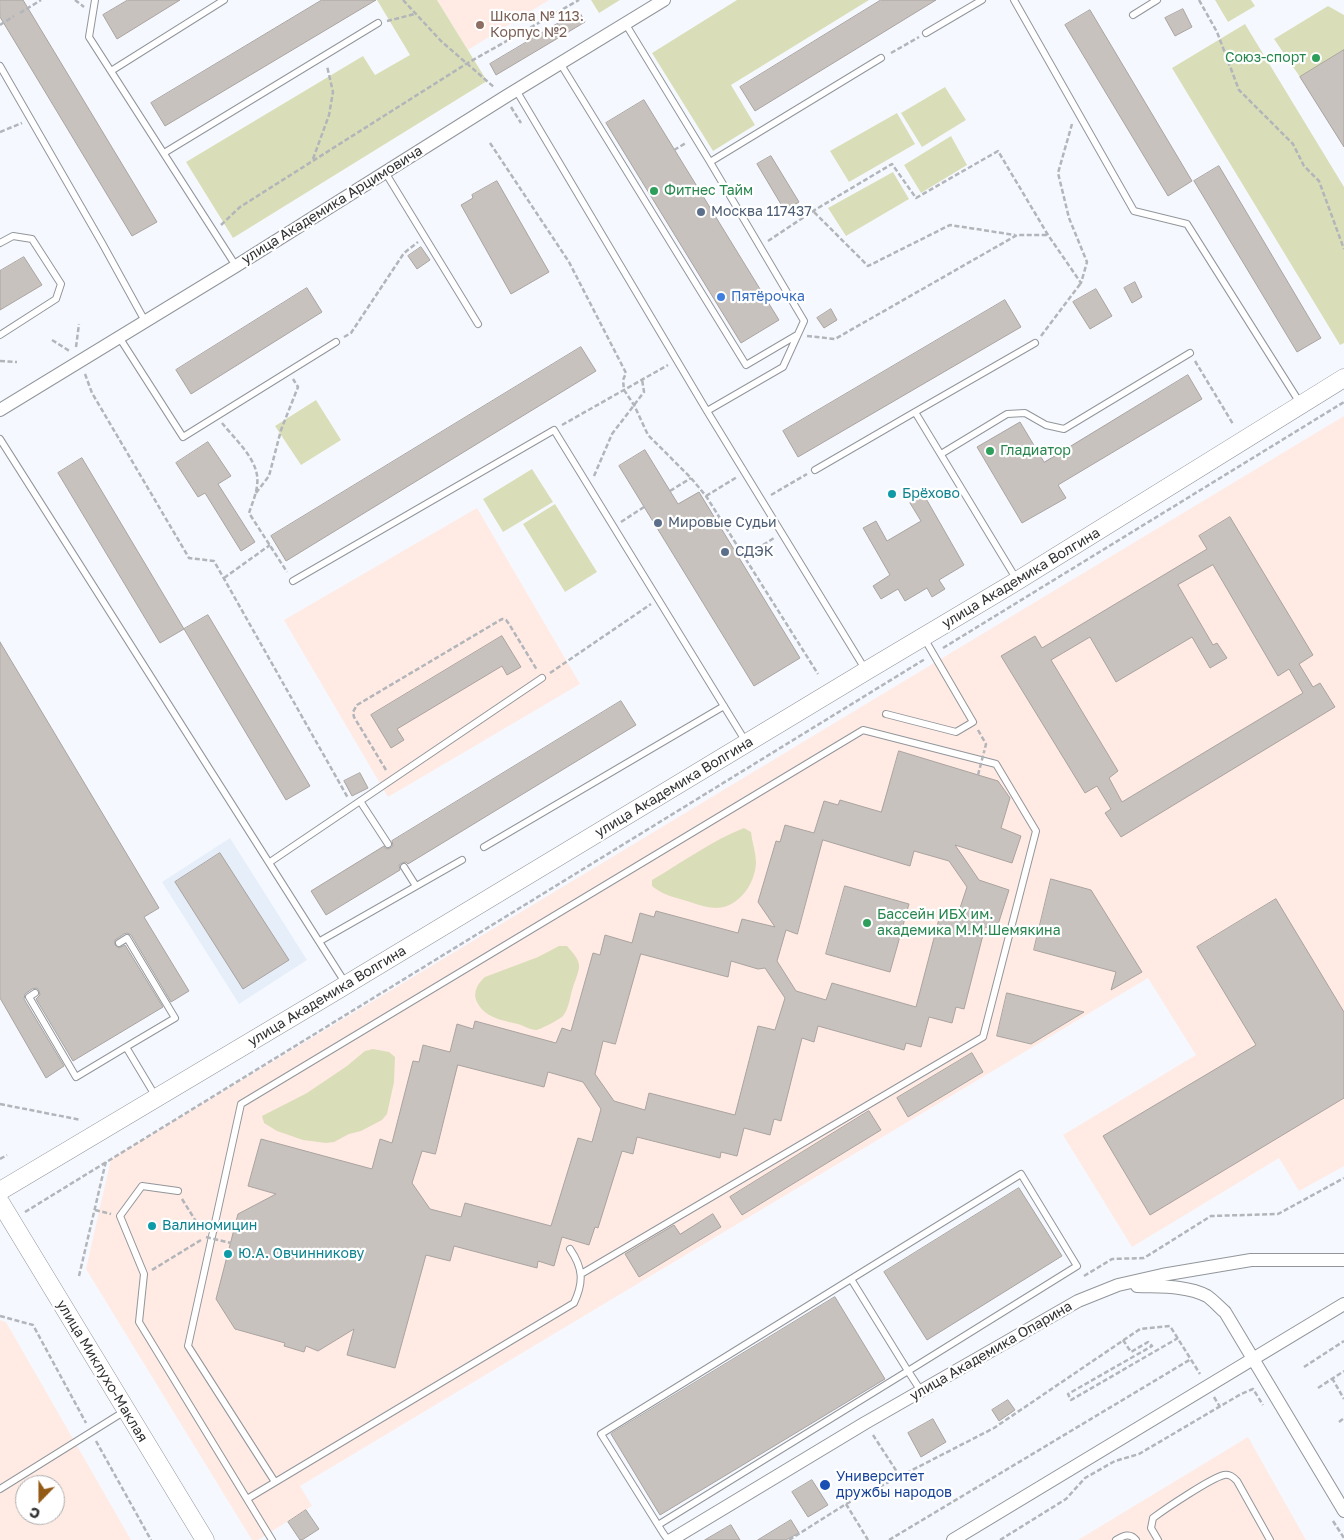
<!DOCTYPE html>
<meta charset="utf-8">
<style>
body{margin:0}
#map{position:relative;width:1344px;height:1540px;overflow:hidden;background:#f5f9ff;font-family:"Golos Text",sans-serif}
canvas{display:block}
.north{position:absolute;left:15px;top:1475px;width:50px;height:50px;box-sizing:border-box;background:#fff;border:1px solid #acadad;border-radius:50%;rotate:202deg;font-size:14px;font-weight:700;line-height:20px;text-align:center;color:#303133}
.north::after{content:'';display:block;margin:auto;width:18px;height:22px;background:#935a15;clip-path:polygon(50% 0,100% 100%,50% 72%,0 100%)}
</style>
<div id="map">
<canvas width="1344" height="1540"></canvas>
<div class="north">С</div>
</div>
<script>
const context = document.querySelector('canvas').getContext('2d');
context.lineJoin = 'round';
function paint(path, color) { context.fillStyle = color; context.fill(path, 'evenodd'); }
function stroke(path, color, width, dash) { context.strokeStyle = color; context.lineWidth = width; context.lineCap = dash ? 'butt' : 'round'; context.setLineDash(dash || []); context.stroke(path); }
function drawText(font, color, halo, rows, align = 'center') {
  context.font = font + ' "Golos Text",sans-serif'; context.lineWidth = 4.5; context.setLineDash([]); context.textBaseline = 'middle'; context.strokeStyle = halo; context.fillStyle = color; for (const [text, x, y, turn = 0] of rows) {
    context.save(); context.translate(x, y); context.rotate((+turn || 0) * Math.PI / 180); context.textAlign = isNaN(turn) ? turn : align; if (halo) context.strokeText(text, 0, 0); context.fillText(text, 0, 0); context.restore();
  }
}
paint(new Path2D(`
 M230 838 307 960 239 1004 162 882Z`), '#e6eefa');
paint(new Path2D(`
 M437 0H549L468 50Z
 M1344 416V1166L1299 1191 1279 1158 1132 1247 1063 1135 1196 1055 1148 978 300 1486 312 1506 258 1540H252L86 1269 111 1159Z
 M477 508 580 684 388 797 284 620Z
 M0 1320 6 1322 131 1540H0ZM25 1485H55V1515H25Z
 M1248 1437 1306 1540H1078Z`), '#ffeae4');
paint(new Path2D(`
 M377 0H437L487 81 233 238 186 162 363 56 375 75 410 55Z
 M591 0H620L599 13Z
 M737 0H869L731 85 755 125 713 151 652 53Z
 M1215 0H1251L1255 6 1228 22Z
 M1328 6 1344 15V147L1300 77 1274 39Z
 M1245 24 1344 187V343L1340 345 1172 68Z
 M945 87 966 120 922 147 901 113Z
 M897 113 915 144 849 182 830 151Z
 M951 136 967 165 921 193 904 165Z
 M893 172 909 199 846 236 828 208Z
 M316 400 341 440 301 465 275 426Z
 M532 469 553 502 503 532 483 499Z
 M555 504 597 572 565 592 523 524Z
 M744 828 751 832C752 842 756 853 756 863 755 884 739 907 717 908 708 908 699 905 690 902 677 898 662 895 652 886V880C683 862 711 841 744 828Z
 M559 946H567C583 964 581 965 573 987 570 996 569 1009 563 1016 560 1019 540 1030 536 1030 531 1030 526 1027 521 1025 504 1020 484 1019 476 1000 473 991 479 982 485 977L538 957Z
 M373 1049 389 1052 395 1057 394 1082 387 1114 382 1120 361 1131 349 1134 334 1142 326 1143 303 1140 277 1131 264 1123 262 1116 307 1093 347 1066 365 1051Z`), '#dadeb8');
const building = new Path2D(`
 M0 0H23L157 222 132 236 0 17Z
 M128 0H180L117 39 103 15Z
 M322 0H376L165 126 151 103Z
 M881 0H936L755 111 740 87Z
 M1183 9 1192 27 1175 36 1165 18Z
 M1090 10 1192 181 1168 196 1065 25Z
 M579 11 585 22 496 75 490 64Z
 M1344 50V147L1300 77Z
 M644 100 779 320 741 343 606 123Z
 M771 156 799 202 785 211 757 164Z
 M1219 166 1321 338 1297 352 1194 181Z
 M497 181 549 272 511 294 461 205 473 198 472 195Z
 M421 247 430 260 417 269 408 256Z
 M24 257 42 285 0 310V271Z
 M1135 282 1142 297 1132 303 1124 288Z
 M307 288 322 312 191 394 176 370Z
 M1096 289 1112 316 1090 329 1073 302Z
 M1005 300 1021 327 798 457 783 431Z
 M831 309 837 320 824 328 817 318Z
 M581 347 596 371 286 561 271 536Z
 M1188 375 1202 399 1058 485 1066 498 1022 523 977 447 1020 422 1044 462Z
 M208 442 231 476 218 484 255 542 241 551 205 493 198 497 176 463Z
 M645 450 678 504 699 492 800 658 754 686 619 466Z
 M82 458 184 629 160 643 58 473Z
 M924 495 964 565 939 580 945 589 932 597 927 588 905 601 898 589 881 599 873 586 890 575 863 528 876 521 887 541 921 521 910 503Z
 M1230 517 1313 655 1299 664 1313 687 1320 683 1335 707 1121 837 1105 813 1111 809 1097 786 1085 793 1001 656 1035 636 1042 648 1207 549 1199 536ZM1213 565 1278 676 1289 669 1303 693 1122 802 1109 778 1118 771 1051 660 1090 637 1116 682 1192 637 1210 668 1227 658 1217 643 1213 645 1178 585Z
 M208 615 310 786 286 800 184 629Z
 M502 636 521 667 507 675 502 666 397 729 404 740 391 748 371 715Z
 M0 642 159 908 144 917 189 991 171 1002 131 935 127 933 124 934 115 940V945L119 948 125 945 163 1007 73 1061 36 999 40 995 39 991 37 988 32 989 25 994 24 999 64 1066 46 1078 0 998Z
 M621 701 636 725 408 864 406 862 402 863 399 865 400 870 326 915 311 891 384 846 386 849 390 848 393 846 392 841Z
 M899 751 998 781 1010 798 1001 828 1021 836 1012 863 955 845 979 880 1009 890 996 931 985 927 964 1009 956 1007 952 1023 929 1017 921 1047 906 1043 904 1050 818 1026 814 1042 802 1038 781 1121 774 1119 770 1135 744 1128 737 1156 721 1152 720 1158 637 1137 633 1154 622 1151 598 1228 595 1227 589 1245 562 1237 554 1266 538 1261 537 1268 454 1246 450 1261 426 1255 395 1368 347 1355 354 1329 318 1351 306 1346 304 1352 284 1346 285 1343 235 1329 216 1299 238 1214 276 1194 248 1186 261 1139 372 1169 380 1139 392 1143 413 1061 419 1062 423 1045 450 1052 457 1024 473 1029 475 1021 556 1043 562 1028 571 1031 593 953 600 955 605 935 632 943 640 913 654 917 656 911 738 933 742 919 775 927 758 902 776 841 780 842 785 825 814 833 824 801 838 805 840 800 881 812ZM823 840 910 866 914 851 949 861 967 887 956 920 940 915 916 1007 832 983 826 1000 796 991 777 961 786 930 797 934ZM641 954 728 977 731 961 758 969 765 968 785 998 775 1030 758 1026 735 1115 649 1093 645 1110 614 1101 595 1074 603 1041 615 1044ZM458 1065 544 1087 548 1072 583 1082 601 1109 592 1142 578 1138 551 1226 465 1203 461 1217 430 1209 412 1183 422 1151 435 1154Z
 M360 773 368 788 352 796 344 781Z
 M220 853 289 960 243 989 175 882Z
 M1051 879 1091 890 1142 972 1111 990 1116 972 1034 950Z
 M845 886 909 904 890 972 826 954Z
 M1276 899 1344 1012V1098L1150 1215 1103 1136 1256 1045 1197 947Z
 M1007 993 1084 1012 1031 1044 997 1036Z
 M972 1053 983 1072 908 1117 897 1098Z
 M869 1111 881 1130 742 1215 730 1197Z
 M1019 1188 1062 1256 927 1340 884 1272Z
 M713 1214 721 1227 639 1277 625 1254 674 1225 680 1234Z
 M835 1297 885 1379 660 1515 611 1434Z
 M1008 1400 1015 1410 999 1421 992 1410Z
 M933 1419 946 1442 921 1457 908 1433Z
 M812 1480 828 1505 808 1517 792 1492Z
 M306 1510 319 1529 302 1540H300L288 1522Z
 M791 1520 799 1533 786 1540H758Z
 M731 1525 740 1540H705Z`);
paint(building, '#c8c2be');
stroke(building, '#aaa4a0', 1);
const lane = new Path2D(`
 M95 0 89 37 236 266
 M1014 0 1134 211 1187 224 1300 403
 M1133 15 1157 0
 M625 23 710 162 804 321 783 367 707 411
 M926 33 982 0
 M560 63 746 365 797 335
 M0 66 102 243 145 321
 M111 71 224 0
 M516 90 707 411 865 669
 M164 153 378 23
 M710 162 881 58
 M385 172 478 324
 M0 243 13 236 32 239 61 284 56 299 0 335
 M119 337 183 437 336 342
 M915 412 1035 343
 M0 439 346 984
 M941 454 1007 414 1025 413 1046 425 1064 429 1190 353
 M815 470 915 412 1017 580
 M293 581 554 430 746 742
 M886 714 956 732 973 722 924 638
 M360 801 388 844
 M484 847 724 706
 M270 862 542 678
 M404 867 416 886
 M320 941 462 860
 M119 943 127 938 175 1018 126 1047 156 1097
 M35 993 29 997 76 1077 126 1047
 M178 1191 142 1186 120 1216 144 1274 139 1322 272 1540
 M851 1279 1021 1174 1077 1266 908 1371 921 1391
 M275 1482 188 1346 241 1104 863 730 996 764 1036 831 983 1037 581 1274
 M0 1489 125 1411
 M247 1499 574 1303C584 1282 583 1268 570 1249
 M658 1525 908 1371 851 1279 601 1434 663 1533 668 1540
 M1116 1540C1123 1536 1130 1532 1136 1540
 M1158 1540 1151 1528 1153 1518C1165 1509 1211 1478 1224 1475 1230 1474 1233 1477 1237 1481L1270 1540`);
const street = new Path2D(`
 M0 410 236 266 505 97 664 0
 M1137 1286C1159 1287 1186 1285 1207 1296 1213 1300 1219 1307 1225 1312L1344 1511
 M671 1540 865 1423 1078 1301 1118 1285 1162 1275 1251 1260H1344
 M953 1540 1344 1304`);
const secondary = new Path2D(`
 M0 1191 329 995 866 671 1012 584 1344 378
 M0 1202 205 1540`);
stroke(lane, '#92969b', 8);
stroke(street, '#92969b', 14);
stroke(secondary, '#92969b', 19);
stroke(new Path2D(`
 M75 0 84 7
 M403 0 441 41 495 88
 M1199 0 1217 32 1239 90 1293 144 1304 166 1319 181 1344 249
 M20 13 41 0
 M387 21 415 14
 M0 25 14 16
 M891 53 919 37
 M511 107 521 123
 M0 132 22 123
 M490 143 569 262 626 373 623 380 624 390 634 405 648 435 691 478 706 496 818 674
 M674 150 686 143
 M313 159 329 115 333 92 327 66
 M814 212 868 266 950 225 1015 235
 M221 225 240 207 466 64 579 0
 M768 241 813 211 892 164 916 198 998 151 1048 235 1081 283 1087 262 1069 218 1058 173 1072 124
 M807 336 835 339 1017 235H1048
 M1041 336 1081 283
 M344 337 351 333 404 253 418 242
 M52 340 71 352
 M76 347 79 324
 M0 361 17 362
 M1195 361 1233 424
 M85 374 92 393 189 558 214 561 348 798
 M222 423C234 438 254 456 257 475 259 488 253 501 249 513L287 572
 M562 425 668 365
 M594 476 612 434 644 392 642 379
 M670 491 691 478
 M256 493 269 476 281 430 298 387 293 379
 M771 495 807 474
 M706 496 737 477
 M621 522 644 507
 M744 557 774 538
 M224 578 270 545
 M943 648 1344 402
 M550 673 651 604
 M978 730 986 744 984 752
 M386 770 354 717 353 712 357 705 502 619 506 620 509 624 537 670
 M0 1104 81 1120
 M0 1159 7 1155
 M182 1199 202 1231
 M95 1210 111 1214
 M25 1212 925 659
 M152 1270 201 1240
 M79 1276 106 1161
 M1084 1276 1112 1259 1144 1258 1211 1216 1278 1214 1344 1178
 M0 1316 33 1325 86 1423
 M1123 1340 1131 1352 1148 1342 1152 1346 1068 1394 1071 1400 1178 1338
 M1304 1367 1344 1341
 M1332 1378 1344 1399
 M1318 1388 1344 1371
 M1214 1397 1220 1407
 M1339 1422 1344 1418
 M873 1435 899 1475
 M96 1441 151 1540
 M846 1504 868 1540
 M1333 1521 1344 1538
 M789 1540 846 1504 994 1428 1140 1329 1170 1326 1200 1374
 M889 1540 1191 1359
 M1000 1540 1066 1499 1085 1478 1115 1461 1139 1454 1241 1394 1253 1389 1263 1405`), '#b2b5b9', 2.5, [5, 2.5]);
stroke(lane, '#fff', 6);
stroke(street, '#fff', 12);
stroke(secondary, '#fff', 18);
stroke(new Path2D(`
 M978 775 984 752
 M206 1237 231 1243`), '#b2b5b9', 2.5, [5, 2.5]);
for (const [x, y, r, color] of [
 [480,25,5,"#8d6e63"],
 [1316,58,5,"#2e9e5b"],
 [654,191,5,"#2e9e5b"],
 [701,212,5,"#5c6f8a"],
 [721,297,5,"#3f7fe0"],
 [990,451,5,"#2e9e5b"],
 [892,494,5,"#0f9aa8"],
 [658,523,5,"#5c6f8a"],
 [725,552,5,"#5c6f8a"],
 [867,923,5,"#2e9e5b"],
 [152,1226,5,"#0f9aa8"],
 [228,1254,5,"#0f9aa8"],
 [825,1485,6,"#1a4fb4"]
]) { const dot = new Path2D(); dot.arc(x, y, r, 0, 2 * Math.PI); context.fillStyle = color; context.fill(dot); stroke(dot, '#fff', 2); }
drawText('14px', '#785e54', '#fff', [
 ["Школа № 113.",490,17],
 ["Корпус №2",490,33]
], 'left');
drawText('14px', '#27864d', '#fff', [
 ["Союз-спорт",1306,58,"right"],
 ["Фитнес Тайм",664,191],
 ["Гладиатор",1000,451],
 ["Бассейн ИБХ им.",877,915],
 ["академика М.М.Шемякина",877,931]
], 'left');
drawText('14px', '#303133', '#fff', [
 ["улица Академика Арцимовича",332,205,-32],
 ["улица Академика Волгина",1021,578,-31],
 ["улица Академика Волгина",674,787,-31],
 ["улица Академика Волгина",327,996,-31],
 ["улица Академика Опарина",991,1351,-30],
 ["улица Миклухо-Маклая",102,1371,59]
]);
drawText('14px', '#4e5e75', '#fff', [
 ["Москва 117437",711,212],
 ["Мировые Судьи",668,523],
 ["СДЭК",735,552]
], 'left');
drawText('14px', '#366cbe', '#fff', [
 ["Пятёрочка",731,297]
], 'left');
drawText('14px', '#0d838f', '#fff', [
 ["Брёхово",902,494],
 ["Валиномицин",162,1226],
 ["Ю.А. Овчинникову",238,1254]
], 'left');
drawText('14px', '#164399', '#fff', [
 ["Университет",836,1477],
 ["дружбы народов",836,1493]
], 'left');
</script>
